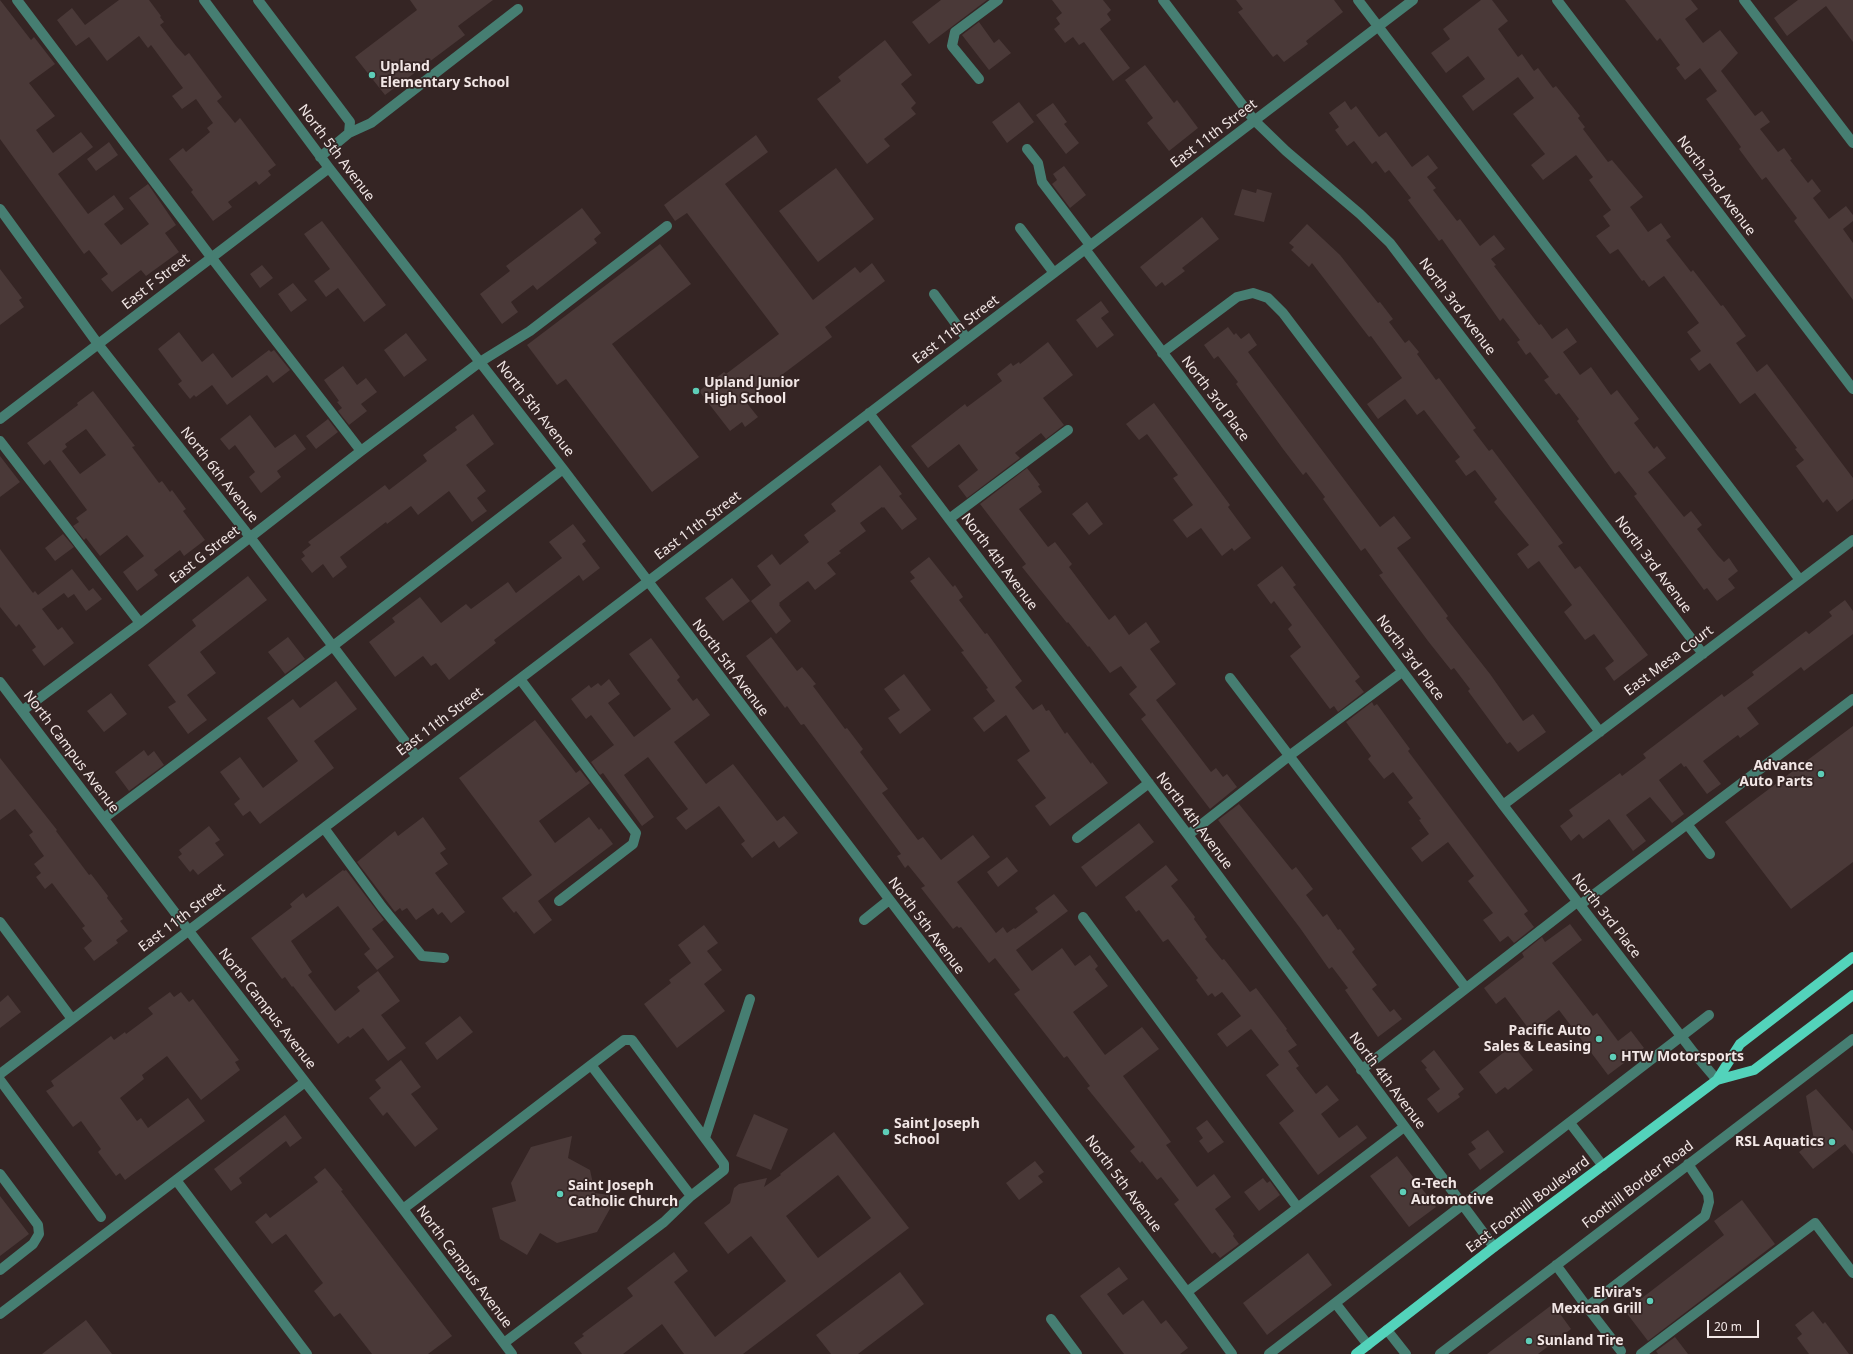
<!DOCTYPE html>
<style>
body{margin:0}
#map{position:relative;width:1853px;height:1354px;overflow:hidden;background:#352524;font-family:"Noto Sans",sans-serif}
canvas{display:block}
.scale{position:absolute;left:1707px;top:1320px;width:52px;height:18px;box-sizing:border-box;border:2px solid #f1e6e5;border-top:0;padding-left:5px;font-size:12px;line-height:14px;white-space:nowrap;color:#f1e6e5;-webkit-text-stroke:3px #352524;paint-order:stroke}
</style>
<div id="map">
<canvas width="1853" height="1354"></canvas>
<div class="scale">20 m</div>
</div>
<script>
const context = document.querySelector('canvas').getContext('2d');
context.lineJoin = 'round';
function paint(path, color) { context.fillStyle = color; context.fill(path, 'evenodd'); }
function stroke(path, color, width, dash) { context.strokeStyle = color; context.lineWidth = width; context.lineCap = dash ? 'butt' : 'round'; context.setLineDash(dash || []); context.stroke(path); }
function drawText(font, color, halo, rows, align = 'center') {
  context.font = font + ' "Noto Sans",sans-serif'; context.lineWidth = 3.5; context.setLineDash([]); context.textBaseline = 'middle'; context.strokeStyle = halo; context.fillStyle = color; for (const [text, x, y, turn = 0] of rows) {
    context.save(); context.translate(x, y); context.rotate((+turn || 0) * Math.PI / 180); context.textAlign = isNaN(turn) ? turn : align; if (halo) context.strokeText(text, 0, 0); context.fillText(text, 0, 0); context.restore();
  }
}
paint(new Path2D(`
 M0 0 31 40 34 37 55 64 29 83 55 116 36 130 53 153 81 132 93 147 58 174 88 214 114 195 124 209 104 224 121 245 149 224 129 198 148 184 176 225 165 233 179 252 146 276 141 270 112 292 101 279 108 274 89 250 84 254 0 139Z
 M119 0H149L161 16 160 17 164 22 160 25 176 46 185 56 189 53 222 97 217 101 235 123 240 118 276 165 268 171 271 175 259 185 256 181 228 202 232 207 213 221 191 192 193 190 169 159 183 148 186 152 210 132 207 128 213 123 196 99 182 109 172 96 183 88 151 45 148 48 139 36 107 61 89 37 76 46 57 20 72 8 85 25Z
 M410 0H493L458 26 465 35 385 95 355 57 417 10Z
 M941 0H987L929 44 912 22Z
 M1052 0H1103L1111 10 1107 14 1111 20 1100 29 1130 68 1113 81 1084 42 1079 45 1073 37 1065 43 1054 29 1060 24 1056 18 1062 13Z
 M1236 0H1334L1343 12 1306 41 1308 44 1284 62 1277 54 1273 57 1262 43 1238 12 1243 9Z
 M1481 0H1492L1508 21 1498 29 1518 57 1522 54 1534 71 1538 68 1553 88 1556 86 1580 116 1578 118 1585 127 1583 129 1608 162 1612 160 1643 197 1630 207 1648 232 1661 223 1671 237 1666 240 1691 272 1693 270 1721 306 1723 305 1746 336 1736 343 1757 372 1767 364 1853 478V499L1837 512 1827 499 1823 503 1796 466 1804 460 1795 449 1797 448 1755 393 1740 404 1710 363 1699 371 1690 359 1701 351 1687 332 1699 323 1664 276 1649 287 1644 280 1642 281 1618 249 1610 254 1596 236 1610 226 1603 216 1611 210 1589 180 1593 177 1576 155 1543 180 1531 165 1545 154 1513 114 1534 98 1518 77 1473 111 1462 96 1485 79 1468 56 1446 73 1431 53 1450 39 1443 29Z
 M1625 0H1691L1698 9 1685 19 1703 43 1720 30 1738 53 1721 71 1755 116 1762 111 1770 122 1760 129 1778 152 1784 148 1792 159 1790 160 1808 183 1812 179 1821 191 1813 198 1829 219 1846 206 1853 215V221L1843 229 1853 243V300L1794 221 1797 218 1766 177 1762 180 1739 149 1741 147 1706 99 1717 91 1700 68 1685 80 1676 68 1680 65 1660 38 1657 41Z
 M1798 0H1853V42L1826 6 1787 36 1774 18Z
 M979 22 994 43 999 39 1011 53 989 70 962 35Z
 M885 40 912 75 901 84 916 103 911 108 916 114 884 139 890 146 867 164 817 99 841 81 838 77Z
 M1145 65 1174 103 1177 100 1198 128 1169 151 1147 123 1153 118 1125 80Z
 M1345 101 1351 110 1356 106 1379 137 1386 132 1412 167 1428 155 1438 168 1427 177 1436 188 1433 190 1457 221 1460 219 1480 246 1494 235 1505 249 1491 259 1496 265 1494 266 1539 325 1541 324 1552 339 1567 328 1577 342 1563 352 1580 375 1591 367 1611 395 1617 390 1639 419 1634 423 1654 449 1657 446 1666 458 1648 472 1684 517 1691 511 1702 525 1697 529 1718 556 1724 562 1729 558 1738 571 1728 579 1735 588 1717 601 1707 588 1704 590 1634 496 1637 494 1619 471 1615 474 1577 421 1579 419 1559 393 1556 395 1544 380 1549 377 1530 352 1526 355 1517 342 1520 340 1503 318 1500 321 1442 239 1439 241 1408 200 1411 198 1389 170 1385 173 1376 161 1372 164 1354 141 1347 146 1335 130 1339 127 1329 113Z
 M1019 102 1034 122 1007 143 992 122Z
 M1053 103 1067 122 1064 124 1079 143 1066 154 1036 115Z
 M756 135 768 152 725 184 813 300 855 267 860 273 872 263 885 281 825 327 832 337 746 402 758 417 745 427 742 422 730 431 699 391 724 372 726 374 779 334 687 213 675 221 664 205Z
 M109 142 118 155 96 171 87 159Z
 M1064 166 1086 195 1070 208 1052 184 1057 180 1053 174Z
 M836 168 874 219 818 262 779 211Z
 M1242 189 1256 193 1257 189 1272 193 1264 222 1234 215Z
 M582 208 601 233 594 239 597 243 537 290 533 285 511 302 518 312 502 324 480 294 510 271 506 266Z
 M1202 217 1219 239 1182 268 1185 271 1165 286 1162 282 1156 287 1140 267Z
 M322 221 386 305 364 322 338 288 326 297 314 281 330 269 304 234Z
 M1307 224 1340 255 1378 303 1380 302 1393 319 1389 322 1405 343 1409 340 1419 352 1417 354 1436 380 1439 378 1476 428 1473 430 1489 451 1492 449 1563 543 1558 546 1575 569 1580 566 1648 655 1614 681 1605 668 1614 661 1594 634 1585 640 1564 612 1572 605 1539 561 1528 569 1517 554 1529 545 1494 502 1497 499 1475 470 1466 476 1455 461 1460 457 1424 410 1417 415 1405 399 1378 419 1367 404 1402 378 1371 336 1369 337 1312 263 1309 267 1291 250 1294 247 1289 243Z
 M660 244 691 284 612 344 699 457 652 492 566 379 557 385 527 345Z
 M262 265 273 278 260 288 250 274Z
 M0 269 22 298 19 300 24 307 0 325Z
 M293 283 307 300 291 312 278 294Z
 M1101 301 1109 312 1101 318 1114 335 1097 348 1076 320Z
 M1228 327 1234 335 1236 333 1241 339 1249 333 1257 345 1248 352 1380 527 1394 516 1411 538 1397 548 1448 616 1446 618 1490 674 1523 721 1533 714 1546 732 1518 752 1510 742 1507 744 1468 691 1470 689 1454 668 1451 670 1428 641 1379 575 1383 573 1365 548 1361 551 1323 499 1325 497 1306 472 1303 475 1283 449 1236 384 1238 382 1218 356 1214 359 1204 345Z
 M179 332 202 362 213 353 232 378 269 350 271 352 274 350 290 370 273 383 267 375 227 405 212 385 196 397 194 395 190 399 178 384 182 381 158 349Z
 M406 333 427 360 404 377 384 350Z
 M1048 342 1073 375 1043 398 1064 425 1046 439 1041 433 1015 453 1020 458 967 498 958 486 978 470 959 444 928 468 911 446 965 404 967 407 1002 381 997 374 1011 363 1013 366 1019 362 1020 364Z
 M343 366 357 385 366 378 377 392 361 404 367 411 349 425 338 411 342 408 337 402 339 401 324 380Z
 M93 391 135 446 132 447 159 483 162 481 170 492 172 490 186 509 183 511 205 540 184 556 180 550 154 570 158 575 137 591 123 572 144 556 127 535 100 556 86 538 84 540 73 526 79 522 76 518 87 510 50 460 44 465 27 443 78 405 77 403ZM86 429 106 455 80 474 62 451 67 447 65 444Z
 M1154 403 1230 505 1228 507 1251 538 1234 551 1232 548 1222 556 1201 528 1187 538 1173 520 1193 505 1173 478 1178 475 1147 434 1139 440 1126 424Z
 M473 414 494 444 466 465 486 491 477 498 487 511 472 522 449 491 418 515 411 506 387 524 386 522 340 557 347 567 333 578 323 564 312 573 301 559 305 556 302 552 311 545 308 542 385 485 389 490 427 461 423 455 457 430 455 427Z
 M250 415 275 448 295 434 306 449 277 471 281 477 261 493 249 477 255 472 235 445 229 450 220 439Z
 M328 419 338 432 316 449 306 436Z
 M0 456 20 482 0 497Z
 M880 465 902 494 899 496 917 519 902 530 884 507 883 508 882 507 860 523 866 531 839 551 841 553 827 563 836 574 815 590 808 581 779 603 780 604 779 605 791 621 776 634 751 601 771 585 757 566 772 554 780 565 809 542 804 535 836 511 831 504Z
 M1027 468 1040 485 1038 486 1042 492 1019 509 1048 547 1055 542 1072 564 1069 567 1109 620 1115 615 1129 635 1146 622 1160 642 1150 649 1176 684 1156 700 1211 772 1216 768 1223 777 1227 774 1237 787 1210 809 1141 719 1146 715 1129 694 1137 687 1121 666 1110 673 1089 646 1088 647 1068 622 1067 623 1022 567 1026 564 980 504Z
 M1087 502 1103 524 1089 535 1072 514Z
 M573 524 586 541 582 544 600 568 583 581 579 575 494 640 496 643 449 680 436 663 431 666 423 656 395 677 369 642 395 622 392 618 420 597 441 623 466 604 471 609 508 582 516 593 562 558 549 542Z
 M63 534 74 547 55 561 45 548Z
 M0 549 33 593 35 591 38 595 72 569 89 591 93 588 102 599 86 611 74 594 68 598 64 593 42 609 58 630 62 627 74 643 44 666 32 650 36 647 19 624 16 627 0 607Z
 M929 557 953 587 955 585 963 597 959 600 985 634 987 633 1022 681 1015 687 1033 710 1042 704 1046 711 1049 710 1065 734 1067 732 1091 764 1092 762 1108 783 1050 826 1035 806 1046 798 1017 760 1030 751 1006 715 984 732 973 718 995 701 986 689 988 688 961 652 964 651 910 581 915 578 910 572Z
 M1282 566 1296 585 1293 587 1360 677 1355 681 1364 692 1338 712 1334 706 1330 709 1290 656 1301 647 1288 629 1292 625 1274 601 1271 604 1257 585Z
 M248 576 267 600 200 652 216 673 187 695 207 720 188 734 168 707 176 702 148 665 196 626 192 620Z
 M732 578 750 601 723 621 705 598Z
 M1845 600 1853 611V634L1804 671 1801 667 1747 708 1759 724 1740 738 1738 735 1703 761 1721 784 1707 794 1686 766 1684 767 1681 763 1659 780 1684 814 1672 823 1650 797 1626 815 1646 841 1633 851 1609 819 1583 839 1579 834 1571 841 1560 826 1573 816 1569 810 1620 773 1622 776 1646 758 1643 754 1722 694 1724 697 1754 675 1752 672 1806 631 1809 634 1832 616 1829 612Z
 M288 637 305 659 285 674 268 652Z
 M771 637 797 671 802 667 816 684 813 686 845 729 847 728 863 749 860 752 888 789 882 793 918 840 923 837 941 860 973 835 990 857 957 882 996 933 1003 927 1007 933 1014 928 1015 929 1038 912 1035 908 1054 894 1068 911 1016 950 1032 971 1062 948 1075 966 1090 955 1098 966 1095 969 1108 986 1073 1012 1105 1055 1142 1027 1159 1049 1123 1076 1171 1142 1166 1145 1197 1187 1214 1174 1231 1197 1215 1209 1234 1234 1233 1236 1239 1244 1220 1258 1215 1252 1212 1254 1174 1204 1179 1200 1161 1177 1157 1180 1142 1161 1140 1163 1130 1151 1135 1147 1087 1088 1090 1086 1067 1056 1064 1058 1014 994 1020 990 995 958 989 963 961 927 959 928 957 926 953 929 921 888 925 886 908 865 905 868 897 856 901 854 804 724 801 725 787 706 785 708 746 656Z
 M651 638 680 677 677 680 693 701 697 698 710 715 674 742 706 784 733 764 777 821 784 816 798 833 779 848 774 841 752 858 741 844 745 841 719 806 686 830 676 818 688 809 648 757 624 775 654 817 642 826 603 773 600 775 591 762 614 745 591 715 586 719 571 699 589 685 591 688 598 683 601 686 609 679 620 694 608 703 634 737 671 709 629 654Z
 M904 674 931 710 900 734 888 718 900 710 884 689Z
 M336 681 357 709 314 741 334 768 260 824 250 811 243 816 234 804 240 799 220 772 240 757 263 788 298 761 267 718 293 699 300 708Z
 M111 693 127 714 104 732 87 711Z
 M1372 702 1374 706 1377 704 1396 730 1410 749 1408 751 1528 911 1524 914 1534 927 1514 943 1508 936 1500 942 1483 920 1493 913 1468 881 1474 876 1448 842 1422 862 1411 848 1429 834 1419 820 1421 819 1408 802 1413 798 1393 772 1384 779 1368 759 1371 756 1346 722Z
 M535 720 576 773 580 770 590 783 539 821 555 843 589 817 599 830 601 828 613 844 538 901 552 920 534 934 516 911 514 913 502 898 532 875 459 778Z
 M1853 726V862L1791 909 1725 822Z
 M144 750 148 756 154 751 164 765 129 791 115 772Z
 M0 758 57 830 56 831 89 875 91 874 108 896 107 898 123 919 120 921 128 931 116 940 118 943 94 961 84 948 92 941 82 928 85 926 52 883 45 889 36 877 41 873 34 864 44 856 29 835 33 832 15 809 0 820Z
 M1239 804 1292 870 1296 867 1313 889 1306 895 1323 917 1327 914 1338 930 1340 929 1355 949 1352 952 1377 985 1372 989 1390 1012 1394 1009 1402 1019 1378 1037 1345 990 1348 988 1332 967 1329 969 1300 928 1218 820Z
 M423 817 446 849 440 853 448 864 435 873 465 912 451 923 442 912 438 915 433 908 416 920 407 908 402 911 400 908 395 912 357 862 395 831 398 836Z
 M1139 823 1154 842 1096 887 1081 867Z
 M209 826 220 840 215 843 224 855 198 875 193 869 190 872 178 857 182 854 179 850Z
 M1007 857 1018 871 998 887 987 872Z
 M1166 865 1178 880 1171 886 1195 917 1194 919 1207 937 1205 939 1222 960 1224 959 1250 992 1256 988 1287 1029 1286 1030 1297 1045 1288 1051 1299 1066 1296 1068 1316 1094 1327 1085 1339 1100 1321 1114 1339 1138 1357 1125 1367 1138 1318 1175 1279 1123 1294 1111 1266 1075 1279 1065 1251 1029 1227 1047 1217 1034 1241 1016 1222 992 1215 997 1212 993 1208 996 1196 980 1198 978 1168 939 1163 942 1139 910 1136 912 1125 897Z
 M343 870 344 871 346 870 384 920 372 929 394 957 377 970 364 954 370 949 338 906 291 941 312 972 308 975 335 1011 360 991 357 987 378 971 400 1001 381 1015 406 1048 388 1061 363 1028 350 1038 348 1036 338 1044 293 986 292 987 285 977 282 979 251 938 292 907 290 904 303 893 306 898Z
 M1570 924 1582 940 1552 963 1593 1016 1597 1013 1618 1041 1631 1031 1644 1048 1608 1075 1559 1010 1531 1032 1505 997 1496 1004 1484 988 1524 957 1522 953 1542 937 1545 942Z
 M704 925 718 943 707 951 722 970 704 984 725 1011 677 1048 644 1004 671 983 669 980 691 963 678 945Z
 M170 992 174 997 181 992 189 1002 193 999 239 1060 235 1062 240 1070 201 1100 167 1056 142 1075 144 1079 120 1098 137 1121 141 1118 148 1128 188 1098 205 1121 125 1180 120 1173 116 1176 98 1152 101 1149 81 1121 73 1127 46 1091 54 1086 51 1081 111 1036 114 1040 125 1032 126 1034 153 1014 148 1008Z
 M8 995 21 1012 0 1028V1002Z
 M460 1016 473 1032 437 1060 425 1043Z
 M1513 1045 1533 1070 1508 1090 1505 1087 1496 1094 1479 1072Z
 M1434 1050 1464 1089 1458 1094 1460 1097 1438 1113 1427 1099 1440 1089 1425 1069 1427 1068 1421 1061Z
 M401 1060 421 1087 411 1094 438 1129 415 1147 387 1112 383 1116 369 1098 381 1088 375 1080Z
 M1816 1089 1853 1131V1154L1845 1144 1813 1169 1799 1152 1814 1140 1806 1096Z
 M754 1114 788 1129 771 1170 736 1156Z
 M285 1115 302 1138 290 1147 286 1141 239 1178 242 1183 231 1191 214 1169Z
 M1207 1120 1224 1142 1208 1153 1199 1141 1203 1138 1196 1128Z
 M1488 1130 1504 1152 1480 1170 1468 1154 1476 1149 1471 1142Z
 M834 1132 909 1228 743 1354H684L662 1324 623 1354H582L574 1343 584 1336 582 1334 633 1296 627 1288 674 1252 688 1271 674 1282 715 1337 786 1281 751 1236 728 1254 704 1223 730 1203 734 1188 739 1184 767 1178 764 1187 781 1175 780 1174ZM838 1175 871 1218 818 1258 786 1216Z
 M572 1136 568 1158 590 1170 595 1193 617 1196 597 1232 557 1243 540 1233 527 1255 500 1239 492 1208 516 1201 511 1183 531 1147Z
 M1397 1156 1436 1207 1409 1227 1370 1176Z
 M1035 1161 1044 1172 1038 1176 1043 1182 1019 1200 1006 1183Z
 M325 1168 343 1190 341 1191 452 1336 428 1354H372L340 1313 334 1317 314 1291 323 1283 286 1234 272 1244 255 1222 266 1213 270 1218 318 1182 314 1177Z
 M1263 1178 1267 1183 1270 1181 1280 1195 1259 1211 1244 1192Z
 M0 1196 29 1234 0 1256Z
 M1742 1200 1775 1244 1648 1341 1625 1311 1724 1235 1714 1221Z
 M1308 1253 1332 1285 1267 1335 1243 1303Z
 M1119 1267 1128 1279 1107 1294 1123 1315 1143 1300 1161 1324 1166 1320 1188 1348 1180 1354H1124L1080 1296Z
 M900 1272 924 1304 858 1354H831L816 1335Z
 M1553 1304 1571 1329 1538 1354H1487Z
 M1813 1311 1823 1324 1825 1322 1849 1354H1809L1797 1338 1802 1334 1795 1325Z
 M86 1320 112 1354H42Z
 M1675 1337 1688 1354H1658L1656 1351Z`), '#4a3938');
stroke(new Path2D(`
 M17 0 211 257 361 451
 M204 0 329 168 563 469 1187 1292 1232 1354
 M258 0 350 122 349 133 320 157
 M1163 0 1254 120 1286 151 1360 214 1390 243 1703 654
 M1358 0 1800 580
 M1557 0 1853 389
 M1744 0 1853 143
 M979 79 952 46 955 32 998 0
 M349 133 371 123 518 9
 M1027 149 1038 163 1042 182 1090 245
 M0 209 98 344 250 537 417 757
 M1020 228 1054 273
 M1085 249 1503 805 1694 1053 1717 1080
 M934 294 967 339
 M1162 353 1237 297 1253 293 1268 298 1283 313 1600 732
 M869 413 1188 835 1494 1247
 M0 419 329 168
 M0 441 140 623
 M949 519 1068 430
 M1230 678 1466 988
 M520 679 636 833 633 844 559 901
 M0 682 189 931 403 1209 512 1354
 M22 711 140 623 361 451 480 362 530 331 667 226
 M1503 805 1853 540
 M104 818 333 646 563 469
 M1687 824 1710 854
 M324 828 382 907 422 956 444 958
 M1188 835 1289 756 1402 672
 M1077 838 1149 783
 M1580 905 1853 699
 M1083 917 1298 1208
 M864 920 889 900
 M0 922 72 1019
 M624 1040H632L724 1164V1170L691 1196 591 1065Z
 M1361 1070 1577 902
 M0 1074 1413 0
 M0 1080 101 1217
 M305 1082 176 1180 307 1354
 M1570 1123 1603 1166
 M705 1138 750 999
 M0 1174 38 1225 39 1234 33 1244 0 1270
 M403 1209 591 1065
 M1556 1265 1587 1307
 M1187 1292 1404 1127
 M1336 1304 1368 1345
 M0 1314 176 1180
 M1051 1319 1077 1354
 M1387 1330 1406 1354
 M504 1343 664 1222 691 1196
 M1621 1351 1587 1307 1705 1216 1709 1202 1708 1194 1688 1164
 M1269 1354 1709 1015
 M1440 1354 1853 1039
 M1641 1354 1815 1223 1853 1273`), '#467e72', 10);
stroke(new Path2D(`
 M1717 1080 1754 1070 1853 995
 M1356 1354 1494 1247 1717 1080 1740 1044 1853 957`), '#53d3bb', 10);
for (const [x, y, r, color] of [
 [372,75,4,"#5eceb8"],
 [696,391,4,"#5eceb8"],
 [1821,774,4,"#5eceb8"],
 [1599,1039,4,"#5eceb8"],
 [1613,1057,4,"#5eceb8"],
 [886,1132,4,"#5eceb8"],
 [1832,1142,4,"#5eceb8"],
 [1403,1192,4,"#5eceb8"],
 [560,1194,4,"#5eceb8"],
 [1650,1301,4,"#5eceb8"],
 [1529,1341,4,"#5eceb8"]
]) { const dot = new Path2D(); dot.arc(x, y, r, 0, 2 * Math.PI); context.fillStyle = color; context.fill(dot); stroke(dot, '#352524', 1.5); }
drawText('bold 14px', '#f1e6e5', '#352524', [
 ["Upland",380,67],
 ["Elementary School",380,83],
 ["Upland Junior",704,383],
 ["High School",704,399],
 ["Advance",1813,766,"right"],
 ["Auto Parts",1813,782,"right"],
 ["Pacific Auto",1591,1031,"right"],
 ["Sales & Leasing",1591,1047,"right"],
 ["HTW Motorsports",1621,1057],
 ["Saint Joseph",894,1124],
 ["School",894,1140],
 ["RSL Aquatics",1824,1142,"right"],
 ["G-Tech",1411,1184],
 ["Automotive",1411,1200],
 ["Saint Joseph",568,1186],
 ["Catholic Church",568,1202],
 ["Elvira's",1642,1293,"right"],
 ["Mexican Grill",1642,1309,"right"],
 ["Sunland Tire",1537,1341]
], 'left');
drawText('14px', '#f1e6e5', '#352524', [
 ["East 11th Street",1214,134,-37],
 ["North 5th Avenue",336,153,53],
 ["North 2nd Avenue",1716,186,53],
 ["East F Street",156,282,-38],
 ["North 3rd Avenue",1457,307,53],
 ["East 11th Street",956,330,-37],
 ["North 3rd Place",1215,399,53],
 ["North 5th Avenue",535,409,52],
 ["North 6th Avenue",219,475,52],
 ["East 11th Street",698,526,-37],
 ["East G Street",205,555,-38],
 ["North 4th Avenue",999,562,53],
 ["North 3rd Avenue",1653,565,53],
 ["North 3rd Place",1410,658,53],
 ["East Mesa Court",1669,661,-37],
 ["North 5th Avenue",730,668,53],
 ["East 11th Street",440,722,-37],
 ["North Campus Avenue",71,752,53],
 ["North 4th Avenue",1194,821,53],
 ["North 3rd Place",1606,916,52],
 ["East 11th Street",182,918,-37],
 ["North 5th Avenue",926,926,53],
 ["North Campus Avenue",267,1009,52],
 ["North 4th Avenue",1387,1081,53],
 ["North 5th Avenue",1123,1184,53],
 ["Foothill Border Road",1638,1185,-37],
 ["East Foothill Boulevard",1528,1205,-37],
 ["North Campus Avenue",464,1267,53]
]);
</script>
